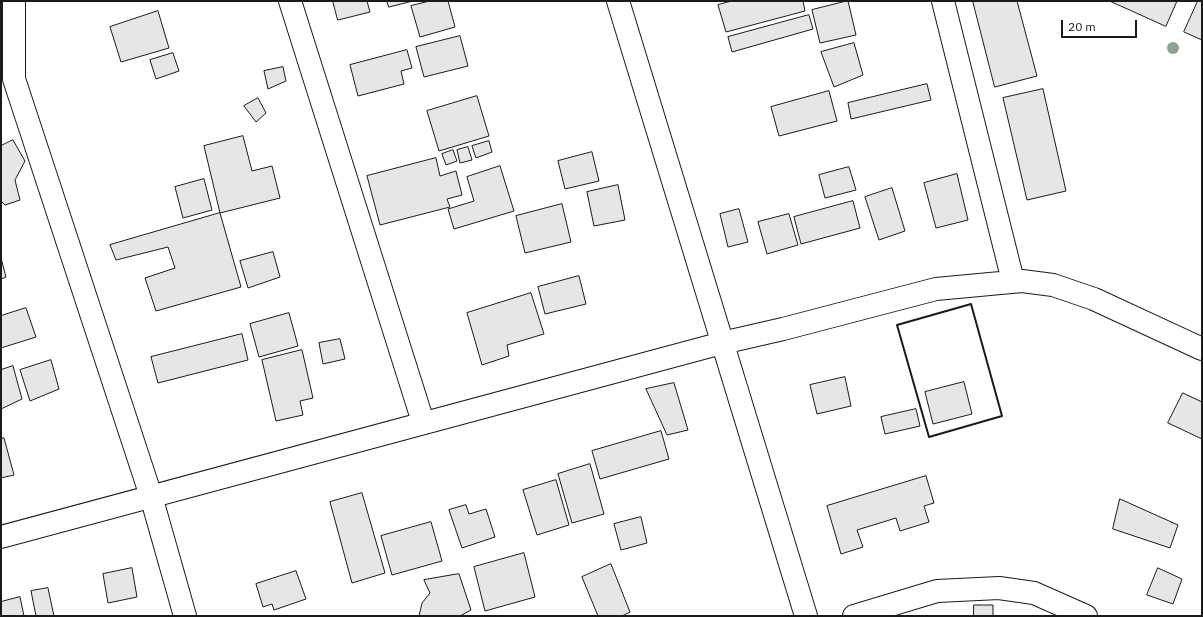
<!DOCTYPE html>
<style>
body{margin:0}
#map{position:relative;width:1203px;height:617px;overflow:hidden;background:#fff;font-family:"IBM Plex Sans",sans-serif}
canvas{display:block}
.frame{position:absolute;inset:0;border:2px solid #1a1a1a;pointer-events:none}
.scale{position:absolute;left:1061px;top:20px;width:76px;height:18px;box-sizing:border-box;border:2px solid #1a1a1a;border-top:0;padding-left:5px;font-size:12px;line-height:14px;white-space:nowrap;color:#1a1a1a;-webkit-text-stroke:3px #fff;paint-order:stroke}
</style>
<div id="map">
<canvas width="1203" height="617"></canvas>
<div class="frame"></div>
<div class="scale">20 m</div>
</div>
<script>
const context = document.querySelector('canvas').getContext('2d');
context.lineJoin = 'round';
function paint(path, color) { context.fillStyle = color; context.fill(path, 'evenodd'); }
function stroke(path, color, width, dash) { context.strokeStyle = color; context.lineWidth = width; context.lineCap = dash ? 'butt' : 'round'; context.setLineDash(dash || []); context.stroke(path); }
const building = new Path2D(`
 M333 1H367L370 12 338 20Z
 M387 1H413L389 7Z
 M430 1H448L455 27 420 37 411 6Z
 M732 1H803L805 11 726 32 718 5Z
 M848 1 856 35 820 43 812 10Z
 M973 1H1017L1037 76 995 87Z
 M1110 1H1177L1166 26Z
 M1198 1H1202V40L1184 32Z
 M158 11 169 48 121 62 110 27Z
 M809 15 813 29 732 52 728 37Z
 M460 36 468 66 424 77 416 47Z
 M854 43 863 75 834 87 821 52Z
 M407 50 412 68 401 71 404 84 358 96 350 65Z
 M173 53 179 71 156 79 150 60Z
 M283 67 286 81 268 89 264 71Z
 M927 84 931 100 851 119 848 103Z
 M1043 89 1066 191 1027 200 1003 98Z
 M829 91 837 121 779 136 771 107Z
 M477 96 489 136 439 151 427 111Z
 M258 98 266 113 256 122 244 106Z
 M243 136 252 171 272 166 280 198 220 213 204 146Z
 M13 140 25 161 15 180 20 200 5 205 1 201V146Z
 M489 141 492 152 476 158 472 146Z
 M468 147 472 160 460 163 457 150Z
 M453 150 457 161 446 165 442 154Z
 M592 152 599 181 565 189 558 161Z
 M436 158 440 176 456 171 462 195 447 199 450 207 380 225 367 176Z
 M500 166 514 211 454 229 448 209 474 201 467 177Z
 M849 167 856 190 825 198 819 175Z
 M957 174 968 220 936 228 924 183Z
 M204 179 212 210 183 218 175 187Z
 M618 185 625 220 594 226 587 192Z
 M892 188 905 231 879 240 865 197Z
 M853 201 860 228 801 244 794 217Z
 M562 204 571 242 525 253 516 216Z
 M739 209 748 242 728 247 720 214Z
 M220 213 241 287 156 311 145 278 175 268 168 247 116 260 110 245Z
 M789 214 798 245 767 254 758 222Z
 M273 252 280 277 248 288 240 261Z
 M1 258 6 277 1 279Z
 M579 276 586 304 545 314 538 287Z
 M531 293 544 334 507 345 509 356 482 365 467 313Z
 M26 308 36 337 1 348V316Z
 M289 313 298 346 259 357 250 324Z
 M242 334 248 360 158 383 151 357Z
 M340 339 345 359 323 364 319 343Z
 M302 350 313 398 300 401 303 415 276 421 262 360Z
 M51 360 59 389 30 401 20 370Z
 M13 366 22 399 1 409V370Z
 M845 377 851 406 817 414 810 385Z
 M964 382 972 414 933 424 925 392Z
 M674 383 688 430 667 435 646 389Z
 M1183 393 1202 402V439L1168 423Z
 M916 409 920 426 885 434 881 417Z
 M661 431 669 459 600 479 592 451Z
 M1 438H4L14 475 1 478Z
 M590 464 604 514 572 523 558 474Z
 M926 476 934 503 924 506 929 522 900 531 896 518 857 530 863 547 841 554 827 506Z
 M556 480 569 525 537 535 523 490Z
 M362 493 385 573 352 583 330 502Z
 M1120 499 1178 525 1170 548 1113 529Z
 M466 505 469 514 486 509 495 537 462 548 449 510Z
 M641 517 647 543 621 550 614 524Z
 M431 522 442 561 392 575 381 536Z
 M524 553 535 597 485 611 474 567Z
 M611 564 630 612 622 616H598L582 577Z
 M132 568 137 597 108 603 103 574Z
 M1158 568 1182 579 1173 604 1147 595Z
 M296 571 306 599 274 610 272 604 263 607 256 584Z
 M459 574 471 610 460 616H419L422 603 430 593 424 580Z
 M48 588 54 616H36L31 591Z
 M20 597 24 616H1V602Z
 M974 605H993V616H974Z`);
paint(building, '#e6e6e6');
stroke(building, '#1a1a1a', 1);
const minor = new Path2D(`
 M14 1V79L151 496 185 616
 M290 1 423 422
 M618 1 806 616
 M943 1 1013 281
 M1 537 722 343 783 329 936 289 1022 281 1053 285 1094 299 1202 349
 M854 616 937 591 999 588 1034 593 1086 616`);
stroke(minor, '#1a1a1a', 24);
stroke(minor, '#fff', 22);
stroke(new Path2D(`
 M971 304 1002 416 929 437 897 325Z`), '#1a1a1a', 2);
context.fillStyle = '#8aa48f';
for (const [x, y] of [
 [1173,48]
]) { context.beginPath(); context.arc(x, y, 6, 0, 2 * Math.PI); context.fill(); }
</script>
